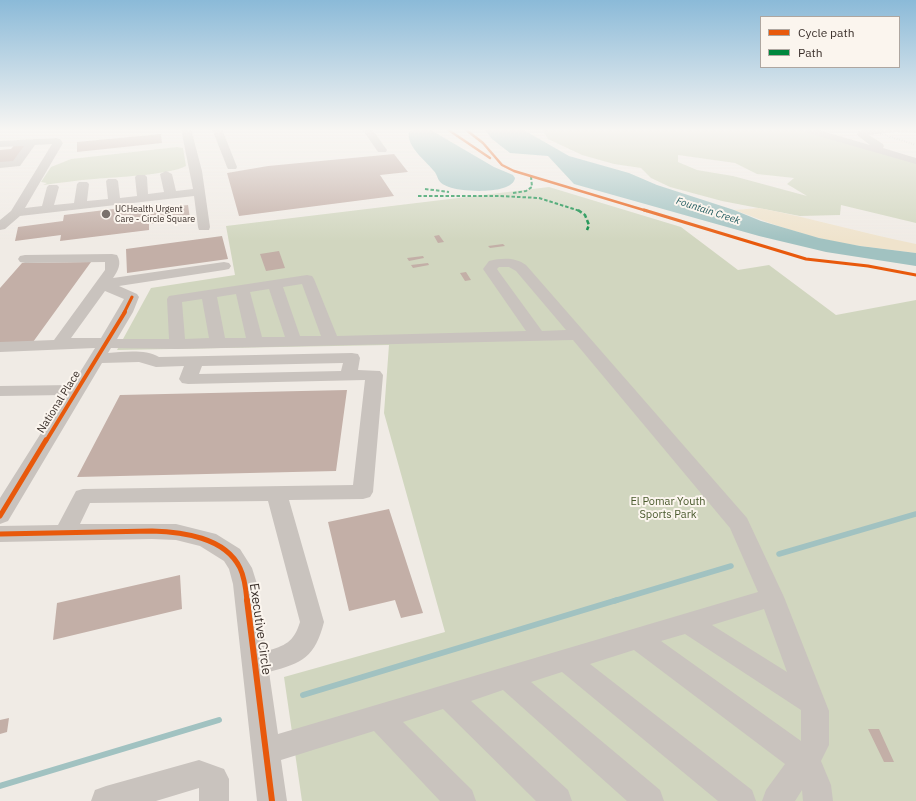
<!DOCTYPE html>
<style>
body{margin:0}
#map{position:relative;width:916px;height:801px;overflow:hidden;background:#f0ebe5;font-family:"IBM Plex Sans",sans-serif}
canvas{display:block}
.legend{position:absolute;left:760px;top:16px;width:140px;height:52px;box-sizing:border-box;background:#fbf5ee;border:1px solid #aea6a0;margin:0;padding:5px 7px;list-style:none;font-size:12px;color:#3b302b}
.legend li{display:flex;align-items:center;gap:8px;height:20px}
.legend b{width:20px;border:1px solid #aea6a0}
</style>
<div id="map">
<canvas width="916" height="801"></canvas>
<ul class="legend">
<li><b style="height:5px;background:#e8590c"></b>Cycle path</li>
<li><b style="height:5px;background:#00873e"></b>Path</li>
</ul>
</div>
<script>
const context = document.querySelector('canvas').getContext('2d');
context.lineJoin = 'round';
function paint(path, color) { context.fillStyle = color; context.fill(path, 'evenodd'); }
function stroke(path, color, width, dash) { context.strokeStyle = color; context.lineWidth = width; context.lineCap = dash ? 'butt' : 'round'; context.setLineDash(dash || []); context.stroke(path); }
function drawText(font, color, halo, rows, align = 'center') {
  context.font = font + ' "IBM Plex Sans",sans-serif'; context.lineWidth = 4; context.setLineDash([]); context.textBaseline = 'middle'; context.strokeStyle = halo; context.fillStyle = color; for (const [text, x, y, turn = 0] of rows) {
    context.save(); context.translate(x, y); context.rotate((+turn || 0) * Math.PI / 180); context.textAlign = isNaN(turn) ? turn : align; if (halo) context.strokeText(text, 0, 0); context.fillText(text, 0, 0); context.restore();
  }
}
paint(new Path2D(`
 M542 129H800L916 163V223L841 205 840 215 800 216 722 201 670 187 651 178 641 168 614 164 582 155 548 139ZM678 155 735 163 757 174 794 178 787 184 807 196 733 176 697 170 678 162Z
 M177 147 183 148 186 166C171 175 114 177 95 179 78 180 60 183 43 185L47 183 41 182 51 167 71 159Z
 M549 187 681 227 738 270 769 265 836 315 916 300V801H302L284 677 445 632 384 413 389 345 117 350 151 288 235 275 226 226Z`), '#d1d6bf');
paint(new Path2D(`
 M759 208C811 218 863 233 916 244V253C884 249 851 246 819 238 790 231 762 220 734 210Z`), '#efe3cc');
paint(new Path2D(`
 M413 129H429L494 167 513 175 515 178C513 195 461 192 449 187 435 182 440 177 433 170 425 160 406 146 409 132Z
 M484 129H522L569 156 629 173 657 185 734 210 761 221 819 238 860 246 916 253V266L826 252 759 236 574 184 548 156 510 153 492 139Z`), '#a1c2c1');
stroke(new Path2D(`
 M779 554 916 514
 M614 601 731 566`), '#a1c2c1', 5.5);
stroke(new Path2D(`
 M303 695 617 600
 M0 786 219 720`), '#a1c2c1', 6);
paint(new Path2D(`
 M161 134 162 143 77 152V142Z
 M31 144 21 162 0 165V150L11 149 14 145Z
 M394 154 408 172 380 175 394 196 239 216 227 173 268 166Z
 M146 205V210L188 205 190 219 149 224V230L60 241 61 235 15 241 18 227 63 221 64 215Z
 M439 235 444 242 438 243 434 236Z
 M222 236 228 259 127 273 126 249Z
 M503 244 505 246 490 248 488 246Z
 M279 251 285 268 266 271 260 254Z
 M423 256 424 258 409 261 407 258Z
 M91 262 33 342H0V288L22 263Z
 M428 263 429 265 413 268 411 265Z
 M466 272 471 280 465 281 460 273Z
 M347 390 336 471 77 477 120 395Z
 M389 509 423 613 401 618 395 600 349 611 328 522Z
 M180 575 182 609 53 640 57 603Z
 M9 718 7 732 0 734V720Z
 M868 729H879L894 762H884Z`), '#c3afa7');
paint(new Path2D(`
 M181 129H191L202 171 210 227 209 230H199L198 227 194 196 20 216 5 229 0 230V220L11 211 52 144 35 145 20 166 0 168V162L13 161 24 146 0 147V141L56 138 60 139 63 143 25 208 42 206 47 187 49 185H57L59 187 54 205 74 203 77 184 79 182H87L89 184 87 201 108 199 106 181 108 179H116L118 181 120 198 137 196 135 177 137 175H145L147 177 148 194 164 192 160 174 166 171 172 174 176 191 193 189Z
 M212 129H222L237 167 236 169H228L227 167Z
 M362 129H372L387 150 386 152H378Z
 M799 129H815L870 145 857 135 858 131 871 129H916V133L894 132 869 135 883 144 884 146 883 148 916 158V164L801 131Z
 M112 254 117 255C122 263 118 271 113 278L224 262 229 263 231 266 229 269 224 270 119 286 137 294 139 297 133 312 117 339H169L167 299 169 296 307 275 312 276 314 279 337 336 526 331 483 269 489 261C502 258 515 257 526 265L747 518 784 597 829 711V745L821 761 831 785 833 801H803L802 790 795 801H762L766 790 785 764 634 650 590 664 752 790 756 801H718L562 672 531 682 660 790 664 801H627L503 690 471 701 568 790 572 801H536L443 709 403 722 472 790 476 801H440L374 731 281 760 287 801H257L233 584 229 569 224 561 200 546 176 540 152 539 0 542V526L58 525 76 491 83 489 353 485 365 380 188 384 182 383 179 379 184 366 156 367 139 362 102 363 8 521 0 524V498L65 395 0 396V386L72 385 95 348 0 352V342L54 340 105 270V262L25 263 20 262 18 259 20 256 25 255ZM499 267H509L516 271 566 330 542 331 499 272 497 269ZM302 284 321 336H300L283 287ZM269 289 285 337H262L250 292ZM105 291 124 299 101 338H71ZM236 294 246 338H225L217 297ZM202 299 209 338 185 339 182 302ZM573 340 730 528 758 592 278 734 269 672C303 663 315 657 324 622L289 500 363 499 370 497 373 492 383 375 380 371 358 370 360 358 358 354 352 353 159 357C145 349 124 352 108 353L111 348 177 349ZM343 363 341 371 199 374 202 366ZM268 501 300 622C294 642 285 646 266 651L257 584 252 568 240 549 216 534 176 524H80L90 503ZM764 609 787 672 712 625ZM685 634 801 710V741L661 641Z
 M199 760 224 769 229 779V801H199V788L156 801H91L95 790 106 786Z`), '#c9c3be');
stroke(new Path2D(`
 M866 129 916 145`), '#b1aca8', 2, [0.5, 2]);
stroke(new Path2D(`
 M425 189 449 192
 M513 193 526 191 532 187 531 176
 M418 196H499L539 198 580 211`), '#00873e', 2, [3.5, 2]);
stroke(new Path2D(`
 M578 210 585 215 589 225 587 230`), '#00873e', 2.5, [4.5, 2.5]);
stroke(new Path2D(`
 M447 129 490 158
 M465 129 483 143 502 165 514 171 647 211`), '#e8590c', 2.5);
stroke(new Path2D(`
 M644 210 806 259 868 266 916 275
 M124 313 132 297`), '#e8590c', 3);
stroke(new Path2D(`
 M46 441 125 312`), '#e8590c', 4);
stroke(new Path2D(`
 M0 516 46 440
 M0 534 152 531C182 532 225 537 240 568 245 578 246 590 247 601`), '#e8590c', 5);
stroke(new Path2D(`
 M247 600 272 801`), '#e8590c', 6);
const sky = context.createLinearGradient(0, 0, 0, 241);
sky.addColorStop(0, '#8bbad8');
sky.addColorStop(0.54, '#f8f6f3');
sky.addColorStop(1, '#f8f6f300');
context.fillStyle = sky;
context.fillRect(0, 0, 916, 241);
for (const [x, y, r, color] of [
 [106,214,5,"#7a716c"]
]) { const dot = new Path2D(); dot.arc(x, y, r, 0, 2 * Math.PI); context.fillStyle = color; context.fill(dot); stroke(dot, '#fbf5ee', 1.5); }
drawText('9px', '#3b302b', '#fbf5ee', [
 ["UCHealth Urgent",115,209],
 ["Care - Circle Square",115,219]
], 'left');
drawText('italic 10px', '#1f5a5e', '#fbf5ee', [
 ["Fountain Creek",708,211,18]
]);
drawText('11px', '#3b302b', '#fbf5ee', [
 ["National Place",59,402,-58]
]);
drawText('11px', '#4a5a2e', '#fbf5ee', [
 ["El Pomar Youth",668,502],
 ["Sports Park",668,515]
]);
drawText('13px', '#3b302b', '#fbf5ee', [
 ["Executive Circle",260,629,82]
]);
</script>
